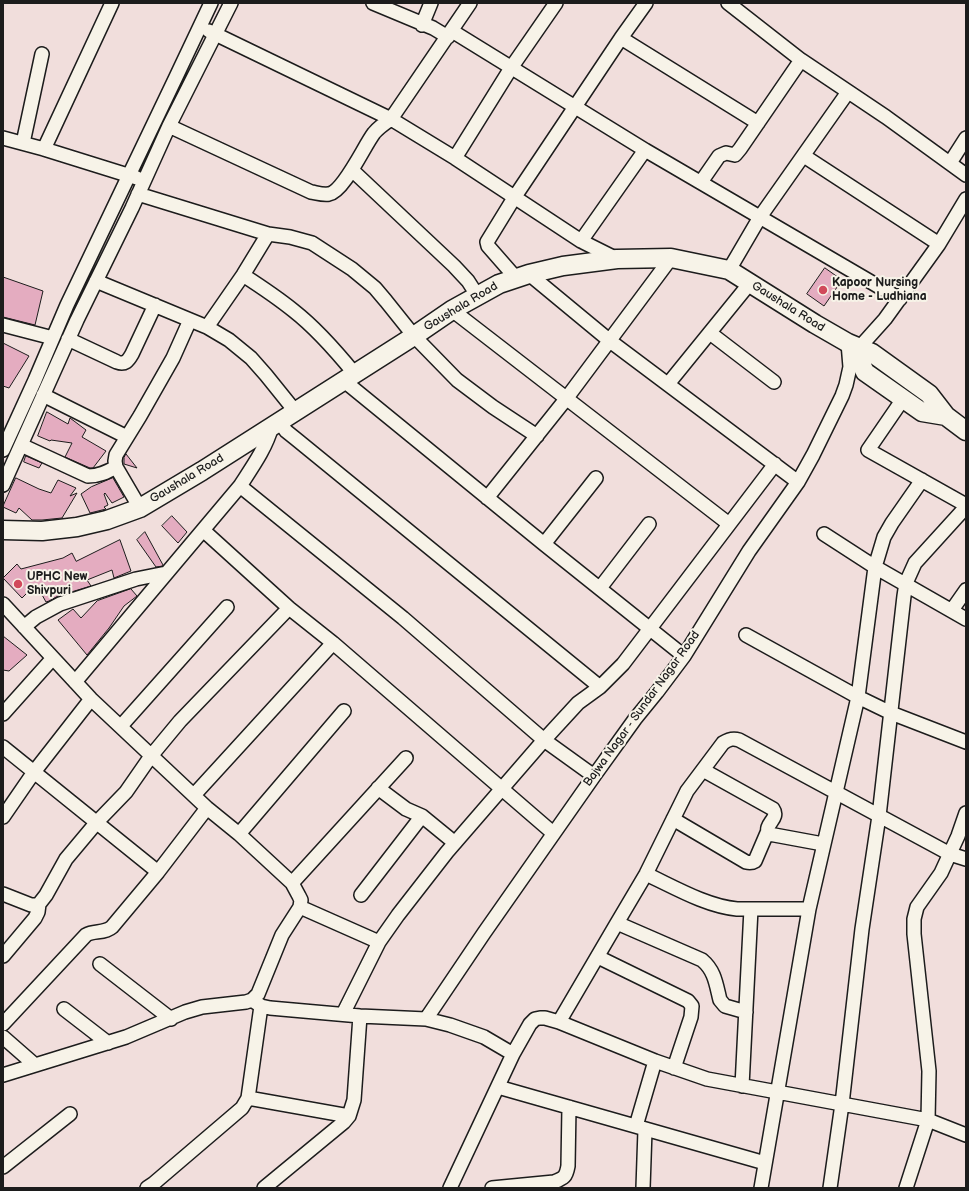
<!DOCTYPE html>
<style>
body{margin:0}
#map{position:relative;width:969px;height:1191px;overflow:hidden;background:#f1dedc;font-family:"Balsamiq Sans",sans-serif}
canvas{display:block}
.frame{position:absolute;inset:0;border:4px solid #1c1c1c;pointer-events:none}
</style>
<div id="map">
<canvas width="969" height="1191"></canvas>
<div class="frame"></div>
</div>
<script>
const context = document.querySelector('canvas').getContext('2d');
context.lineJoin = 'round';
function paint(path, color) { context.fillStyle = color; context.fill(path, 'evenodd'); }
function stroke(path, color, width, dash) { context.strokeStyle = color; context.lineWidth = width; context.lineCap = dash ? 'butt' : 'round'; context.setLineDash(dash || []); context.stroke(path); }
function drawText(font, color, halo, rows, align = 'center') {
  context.font = font + ' "Balsamiq Sans",sans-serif'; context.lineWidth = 4; context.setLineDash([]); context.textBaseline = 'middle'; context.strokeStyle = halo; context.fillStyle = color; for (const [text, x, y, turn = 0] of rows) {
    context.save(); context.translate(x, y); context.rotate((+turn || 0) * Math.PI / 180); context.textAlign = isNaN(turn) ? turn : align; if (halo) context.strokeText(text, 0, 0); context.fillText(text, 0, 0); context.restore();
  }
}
const building = new Path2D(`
 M825 268 842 280 824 306 807 294Z
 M3 277 43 291 35 325 3 317Z
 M3 343 29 356 9 388 3 386Z
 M47 412 68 424 70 418 86 430 82 437 106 451 93 468H90L65 457 72 443 51 440 50 441 38 436Z
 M126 454 137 468 124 464V458Z
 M26 456 42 463 39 468 24 462Z
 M16 478 39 489 51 493 58 480 76 488 70 496 77 493 62 518 42 520H32L19 508 16 513 3 507Z
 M113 478 124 497 112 503 105 493 104 494 108 505 104 507 106 509 90 513 81 494 91 487Z
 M172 516 187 532 178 543 162 526Z
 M145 532 163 565V566L156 567 137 540Z
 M120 540 131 571 114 578 112 570 87 580 91 586 58 596 49 601 46 602 36 584 22 598 3 578 17 564 21 569 63 558 72 553 76 561Z
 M131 589 137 596 124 606 109 628 87 655 58 620 73 609 81 618 97 601Z
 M3 636 27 655 9 671 3 670Z`);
paint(building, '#e4acc0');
stroke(building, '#1c1c1c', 1);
const street = new Path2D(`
 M373 3 433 28 448 37
 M470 3 391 119 455 158 581 241 617 259
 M728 3 801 60 886 117 966 175
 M422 25 431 3
 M452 31 645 150 581 241
 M621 38 758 123
 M169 126 311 192C317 193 323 195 329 194 344 191 364 146 374 133 379 127 385 123 391 119L209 31
 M3 138 44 149 137 178
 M23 143 42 54
 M44 149 112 3
 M645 150 900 299
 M804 156 939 244
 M455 158 511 68 556 3
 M950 163 966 138
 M352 170 454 266 468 281 477 295
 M701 182 719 156 726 153 735 155 740 149 801 60
 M138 194 268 234 290 237 312 243 352 269 375 288 386 301 414 336 457 380 493 407 537 436
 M729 270 760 217 848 92
 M529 274 610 341 798 482
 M243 275C260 286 278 298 294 311 317 329 336 351 354 373
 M516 278 488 246 487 242 514 198 621 38 646 3
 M96 281 207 327 229 340 251 358 266 375 295 411
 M452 310 729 524
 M3 325 53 338
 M207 327 243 275 268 234
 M710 333 774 382
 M68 339 117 362C125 365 128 361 132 354L155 305
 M859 348 885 319 939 244 966 199
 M343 380 544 544 684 656
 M668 384 750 283
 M43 395 127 437
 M903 399 868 450 966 505
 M279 421 286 431 296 439 600 687
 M21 445 88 476C99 476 107 472 116 467
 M3 450 35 380 67 305 176 77 211 3
 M3 485 77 320 132 208 169 126 231 3
 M240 486 403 618 544 740 594 776
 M487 498 566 399 671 258
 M140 508 116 467 115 461 116 455 140 416 173 358 190 320
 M203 530 289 608 333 643 553 833
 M824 534 875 567 966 619
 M544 544 596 478
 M600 588 649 524
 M3 604 91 699 207 808 239 834 292 883 299 896 301 900 300 907 282 935 258 994 252 1000 246 1002 202 1007 185 1012 126 1037 3 1075
 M952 610 966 590
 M24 627 36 617 60 604 136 579 166 573
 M746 635 858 697 891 713 966 742
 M75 682 240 486C253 466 266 448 272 426
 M3 714 53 658
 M121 726 227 607
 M3 747 158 872
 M703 770 773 809C780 819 763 824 769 834L823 844
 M378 788 406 809 422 816 455 843
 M194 795 333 643
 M3 817 34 772 91 699
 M673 819 746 862C750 863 752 863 755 861L767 833
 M239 834 344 711
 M646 874C674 887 706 906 737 909H809
 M292 883 406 758
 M3 894 31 905H35L39 904 46 895 66 859 97 822 126 792 151 756 180 721 289 608
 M361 895 422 816
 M300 907 379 942
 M617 923 646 874 687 791 723 743C729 739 733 738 739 740L950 854 966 859
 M3 956 35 918 38 912 39 904
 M598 957 688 1001 692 1006 691 1017 674 1068
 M100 964 171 1019
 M252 1000 261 1006 270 1008 360 1016 426 1019 450 1025 484 1037 513 1054
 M64 1009 108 1043
 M343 1014 379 942 398 915 447 852 544 740 578 703 600 687 623 664 775 464
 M426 1019 484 933 594 776 635 719 657 692 684 656 749 551 798 482 813 455 842 396 846 385 850 367 848 343
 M559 1022 617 923 702 960C715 971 716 984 720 1000L725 1006 746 1012
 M3 1024 86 935C94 930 104 934 112 927L158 872 207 808
 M3 1037 35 1065
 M742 1086 751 909
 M498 1087 765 1163
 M248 1098 349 1116
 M636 1126 655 1061
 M3 1167 70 1114
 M147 1188 153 1184 242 1108 248 1098 249 1091 261 1006
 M264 1188 344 1122 349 1116 354 1100 360 1016
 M450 1188 513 1054 530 1024 535 1019 540 1018H545L559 1022 655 1061 707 1079 928 1120 966 1135
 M492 1188 554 1182C564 1178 566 1177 568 1166L569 1107
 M643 1188 645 1130
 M761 1188 809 909 858 697 875 567 884 537 892 523 922 480
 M830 1188 842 1104 862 929 879 816 904 596 906 583 915 563 966 507
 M906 1188 928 1120 929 1071 914 934V919L917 907 941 873 958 836 966 813`);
const secondary = new Path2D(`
 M853 346 865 372 922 412 946 416
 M3 530 42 531 77 527 107 520 140 508 202 471 414 336 452 310 499 284 529 274 563 266 617 259 671 258 729 270 815 324 848 343 872 353 929 394 946 416 966 431`);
stroke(street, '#1c1c1c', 16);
stroke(secondary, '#1c1c1c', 21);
stroke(street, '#f7f3e8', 13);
stroke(secondary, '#f7f3e8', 18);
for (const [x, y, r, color] of [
 [823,290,5,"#d1495b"],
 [18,584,5,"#d1495b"]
]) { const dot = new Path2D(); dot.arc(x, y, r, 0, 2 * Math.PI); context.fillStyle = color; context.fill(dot); stroke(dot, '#f7f3e8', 1.5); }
drawText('bold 12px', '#1c1c1c', '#f7f3e8', [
 ["Kapoor Nursing",832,283],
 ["Home - Ludhiana",832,297],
 ["UPHC New",27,577],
 ["Shivpuri",27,591]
], 'left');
drawText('12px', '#1c1c1c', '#f7f3e8', [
 ["Gaushala Road",461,307,-31],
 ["Gaushala Road",788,307,32],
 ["Gaushala Road",187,479,-31],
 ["Bajwa Nagar - Sundar Nagar Road",642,709,-54]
]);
</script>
